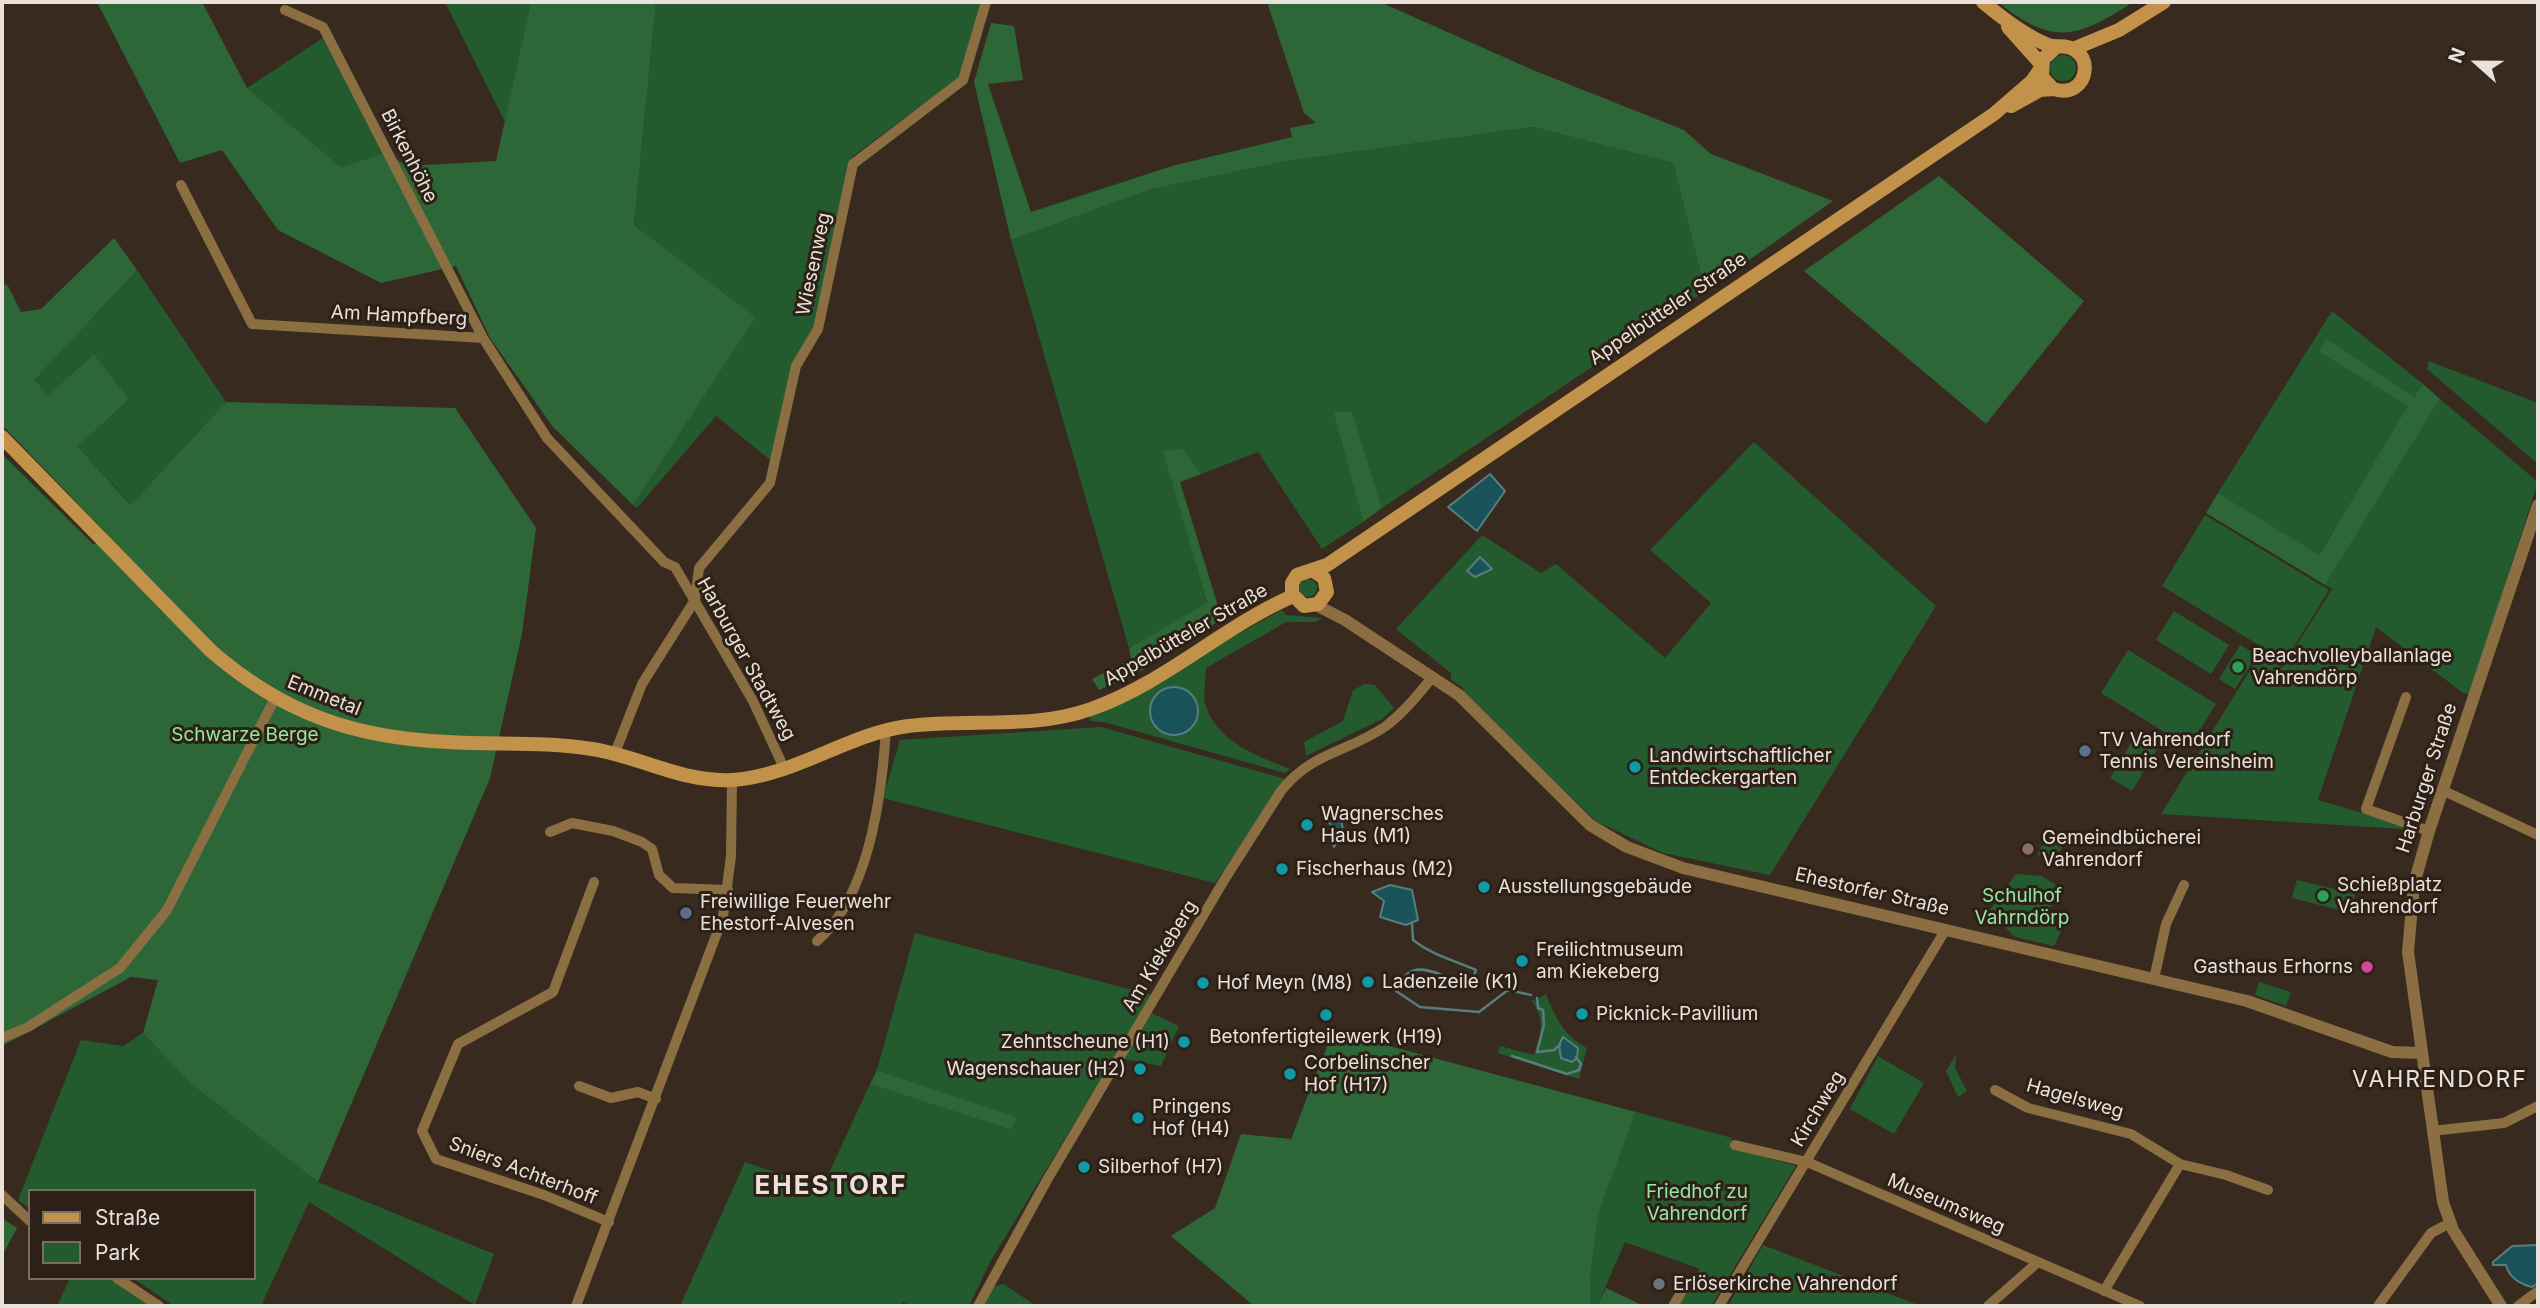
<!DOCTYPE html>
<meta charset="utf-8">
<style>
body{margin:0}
#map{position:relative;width:2540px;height:1308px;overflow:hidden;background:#382a1f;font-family:Inter,sans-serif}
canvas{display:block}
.frame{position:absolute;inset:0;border:4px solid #eae1da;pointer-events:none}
.legend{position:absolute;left:28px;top:1189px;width:228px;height:91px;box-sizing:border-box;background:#2d2016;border:2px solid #796d64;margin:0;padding:9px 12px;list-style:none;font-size:21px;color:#eae1da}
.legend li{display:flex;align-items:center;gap:14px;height:35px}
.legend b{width:35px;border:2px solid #796d64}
.north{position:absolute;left:2442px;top:28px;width:70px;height:70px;-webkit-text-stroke:5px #2d2016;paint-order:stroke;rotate:291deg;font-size:19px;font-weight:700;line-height:28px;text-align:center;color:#eae1da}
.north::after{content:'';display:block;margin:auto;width:24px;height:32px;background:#eae1da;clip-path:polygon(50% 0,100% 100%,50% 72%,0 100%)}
</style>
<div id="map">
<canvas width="2540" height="1308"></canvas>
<div class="frame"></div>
<ul class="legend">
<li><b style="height:9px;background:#c2924a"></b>Straße</li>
<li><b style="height:19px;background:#245b2e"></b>Park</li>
</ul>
<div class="north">N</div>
</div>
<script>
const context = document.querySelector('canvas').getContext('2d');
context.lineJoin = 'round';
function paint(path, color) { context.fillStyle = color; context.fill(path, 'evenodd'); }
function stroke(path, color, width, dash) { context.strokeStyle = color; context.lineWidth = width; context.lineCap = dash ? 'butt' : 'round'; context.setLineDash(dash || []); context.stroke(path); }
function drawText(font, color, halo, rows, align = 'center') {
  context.font = font + ' Inter,sans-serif'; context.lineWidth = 6; context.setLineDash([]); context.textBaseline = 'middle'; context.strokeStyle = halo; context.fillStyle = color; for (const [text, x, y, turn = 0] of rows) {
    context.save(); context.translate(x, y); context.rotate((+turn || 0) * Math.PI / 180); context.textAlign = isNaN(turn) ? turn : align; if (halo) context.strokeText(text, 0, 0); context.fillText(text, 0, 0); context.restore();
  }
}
paint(new Path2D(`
 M445 2H531L505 122Z
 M656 2H983L962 75 852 157 817 324 796 361 774 463 716 416 637 508 633 505 756 317 634 225Z
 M323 38 385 153 341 167 247 88Z
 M2050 68a13 13 0 1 1 26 0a13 13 0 1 1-26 0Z
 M1533 127 1673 163 1705 291 1382 508 1352 413 1333 411 1363 522 1322 549 1258 452 1201 474 1183 448 1164 451 1207 604 1129 648 1011 240 1152 189 1288 161Z
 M137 270 226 402 132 505 78 447 129 399 94 354 48 395 33 380Z
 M2332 311 2423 384 2414 397 2326 338 2319 352 2409 406 2318 556 2218 493Z
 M2429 361 2538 403V464L2427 369Z
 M2440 399 2538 482 2470 694 2463 693 2376 627 2318 800 2420 830 2161 814 2260 654 2282 668 2332 589 2325 585Z
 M1754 442 1936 606 1770 875 1663 853 1596 821 1464 694 1463 688 1451 680V673L1396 629 1482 535 1541 573 1556 564 1665 658 1711 603 1650 550Z
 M2205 515 2329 590 2285 661 2162 586Z
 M1299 588a9 9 0 1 1 18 0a9 9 0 1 1-18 0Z
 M1282 610 1286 615 1322 618 1316 622H1286L1206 668C1206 680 1202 697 1206 707 1219 743 1258 756 1290 769L1285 773 1104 722 1090 721 1089 714Z
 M2174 611 2229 645 2211 674 2156 640Z
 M2240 645 2257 655 2235 689 2219 679Z
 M2128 650 2216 704 2189 747 2101 693Z
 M1365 684 1375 685 1394 708 1382 719 1306 756 1304 742 1343 721 1353 690Z
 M1101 727 1285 779 1215 883 883 798 900 740Z
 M2137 733 2159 746 2132 791 2110 778Z
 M2052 830 2067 839 2053 863 2037 854Z
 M2016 874 2042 876 2058 886C2055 908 2039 911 2062 929L2054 946 2015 937 1989 911Z
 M2297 880 2355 894 2351 913 2292 898Z
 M915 933 1152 995 990 1262 969 1306H912L902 1302 900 1306H680L745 1162 822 1188 870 1084 1011 1130 1016 1117 877 1070Z
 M2259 982 2291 992 2286 1006 2255 995Z
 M1546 994C1555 1017 1564 1036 1587 1048L1579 1079 1498 1053 1500 1046 1534 1055C1541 1030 1546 1022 1531 999L1535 1001Z
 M1147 1011 1179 1026 1161 1066 1119 1058Z
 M143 1033 191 1084 318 1182 494 1254 475 1305 309 1202 261 1306H174L133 1278H254V1191H30V1208L18 1200 81 1040 123 1046Z
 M1956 1055 1955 1068 1967 1091 1958 1097 1946 1071Z
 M1878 1056 1924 1083 1894 1134 1850 1109Z
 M1636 1112 1732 1138 1730 1147 1796 1166 1711 1306H1677L1700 1269 1625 1242 1597 1306H1590V1277L1599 1212Z
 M1763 1245 1921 1306H1728Z
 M70 1278H113L156 1306H57Z
 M1004 1284 1036 1306H982L992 1287Z`), '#245b2e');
paint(new Path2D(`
 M97 2H202L247 88 341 167 385 153 408 166 496 161 531 2H656L634 225 756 317 633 505 553 427 490 338 456 266 381 283 278 230 222 150 180 163Z
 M1267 2H1380L1533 70 1684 130 1711 154 1833 201 1705 291 1673 163 1533 127 1288 161 1152 189 1011 240 974 82 991 23 1014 26 1023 80 988 84 1031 212 1172 166 1292 137 1290 128 1316 123 1304 113Z
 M1998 2H2133C2077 39 2052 46 1998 2Z
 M1939 176 2084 301 1986 424 1804 271Z
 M114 238 137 270 34 380 48 395 94 354 129 399 78 447 131 505 226 402 455 408 536 528 522 634 490 778 318 1182 191 1084 143 1033 158 980 131 977 2 1046V454L94 545 106 533 2 425V283L8 286 21 312 41 309Z
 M2326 338 2414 397 2423 384 2440 399 2325 585 2206 513 2218 493 2319 555 2408 406 2319 352Z
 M1333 411 1352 412 1382 508 1363 522Z
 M1183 448 1201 474 1180 482 1222 619 1136 674 1099 690 1092 679 1131 659 1129 648 1207 603 1163 451Z
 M1333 1031 1636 1112 1599 1212 1590 1277V1306H1254L1171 1236 1215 1208 1241 1134 1291 1139Z
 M877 1070 1017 1117 1011 1130 870 1084Z
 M2 1218 17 1228 2 1256Z
 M1606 1288 1644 1306H1597Z`), '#2d6737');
const water = new Path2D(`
 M1490 474 1505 491 1477 531 1448 507Z
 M1480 557 1492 569 1475 577 1467 571Z
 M1150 711a24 24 0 1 1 48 0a24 24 0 1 1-48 0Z
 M1327 811C1347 821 1346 829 1334 847L1331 841 1332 827 1324 815Z
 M1390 885 1412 890 1418 920 1406 925 1380 917 1384 901 1372 892Z
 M1563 1037 1578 1048 1577 1058 1572 1062 1561 1058 1559 1045Z
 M2538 1245V1283L2532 1287C2520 1284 2509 1277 2506 1265H2493V1262L2512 1246Z`);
paint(water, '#1a525a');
stroke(water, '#587d80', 2);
stroke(new Path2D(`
 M1412 923 1413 940C1433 956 1454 960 1476 970L1472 980C1446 987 1414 946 1396 991L1420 1007 1479 1012 1508 990 1531 995
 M1537 998 1538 1008 1543 1010 1544 1025 1537 1052 1554 1050 1560 1045
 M1512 1056 1567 1074 1579 1070 1581 1064 1576 1057`), '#587d80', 2.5);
stroke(new Path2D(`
 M285 10 323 27 483 338
 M181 185 252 324 483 338 547 438 664 562 675 567 753 701 784 768
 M2406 697 2366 809 2429 831
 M615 753 642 684 695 600 699 568 770 483 796 366 818 329 853 164 963 80 986 2
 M2442 790 2538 835
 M550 832 572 823 613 831 642 842 652 849 659 875 673 888 728 890
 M594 882 553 992 458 1044 422 1131 436 1159 544 1195 609 1222
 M817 941C869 896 882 795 886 729
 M2154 979 2166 924 2184 885
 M2 1038 28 1027 120 968 167 910 275 698
 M579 1086 611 1098 638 1092 656 1099
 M1995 1090 2028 1108 2131 1134 2180 1164 2104 1291
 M2432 1131 2504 1123 2538 1106
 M1735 1145 1807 1162 2140 1306
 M2180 1164 2226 1175 2268 1190
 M2 1195 30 1221
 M117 1278 159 1306
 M576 1306 723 917 731 856 732 780
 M978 1306 1047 1180 1226 877 1281 791C1311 752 1349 752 1386 726 1403 713 1417 696 1431 679
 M1673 1306 1686 1284
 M1719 1306 1946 929
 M1988 1306 2038 1262
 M2378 1306 2431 1233 2450 1223
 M2518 1306 2538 1291`), '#8c6e43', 10);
stroke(new Path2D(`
 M1316 605 1345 620 1459 695 1590 825 1627 847 1683 868 2247 1001 2392 1052 2421 1053
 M2501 1306 2453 1230 2443 1202 2408 952 2414 884 2429 831 2538 505`), '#8c6e43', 12);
stroke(new Path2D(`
 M1983 2C2001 17 2024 35 2046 44 2056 49 2067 43 2076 51 2089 60 2087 80 2074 88 2067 92 2061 91 2053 89L2042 77 2043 59 2055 48
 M2008 27 2041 64
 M2073 49 2119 30 2164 2
 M2011 106 2040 90 2053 89
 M2 437 211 651C283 713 353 738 448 742 496 745 544 741 592 749 639 756 683 783 732 780 795 776 847 734 908 726 969 718 1032 730 1091 709 1165 683 1222 627 1293 596
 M1312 570 1324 578 1327 592 1318 604 1304 606 1292 594V583L1297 575 1327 565 1994 114 2032 81 2041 68`), '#c2924a', 14);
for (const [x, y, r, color] of [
 [2238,667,7,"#2e9e5b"],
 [2085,751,7,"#5c6f8a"],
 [1635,767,7,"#0f9aa8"],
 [1307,825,7,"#0f9aa8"],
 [2028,849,7,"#8d6e63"],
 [1282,869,7,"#0f9aa8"],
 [1484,887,7,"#0f9aa8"],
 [2323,896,7,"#2e9e5b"],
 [686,913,7,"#5c6f8a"],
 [1522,961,7,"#0f9aa8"],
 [2367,967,7,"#d1479c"],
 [1368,982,7,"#0f9aa8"],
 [1203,983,7,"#0f9aa8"],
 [1582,1014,7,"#0f9aa8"],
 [1326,1015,7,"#0f9aa8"],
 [1184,1042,7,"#0f9aa8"],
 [1140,1069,7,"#0f9aa8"],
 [1290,1074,7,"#0f9aa8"],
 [1138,1118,7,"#0f9aa8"],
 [1084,1167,7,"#0f9aa8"],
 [1659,1284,7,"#6b7280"]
]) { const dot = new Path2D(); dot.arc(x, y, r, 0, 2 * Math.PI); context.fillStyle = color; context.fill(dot); stroke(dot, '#2d2016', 2.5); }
drawText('19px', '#eae1da', '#2d2016', [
 ["Birkenhöhe",409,156,63],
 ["Wiesenweg",814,264,-78],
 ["Appelbütteler Straße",1668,309,-34],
 ["Am Hampfberg",399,316,3],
 ["Appelbütteler Straße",1186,635,-30],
 ["Harburger Stadtweg",746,659,61],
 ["Emmetal",324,696,22],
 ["Harburger Straße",2427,778,-72],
 ["Ehestorfer Straße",1872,892,13],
 ["Am Kiekeberg",1160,956,-59],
 ["Hagelsweg",2075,1099,16],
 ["Kirchweg",1818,1109,-59],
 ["Sniers Achterhoff",523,1171,21],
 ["Museumsweg",1946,1204,23]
]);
drawText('19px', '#eae1da', '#2d2016', [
 ["Beachvolleyballanlage",2252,656],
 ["Vahrendörp",2252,678],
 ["TV Vahrendorf",2099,740],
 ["Tennis Vereinsheim",2099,762],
 ["Landwirtschaftlicher",1649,756],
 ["Entdeckergarten",1649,778],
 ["Wagnersches",1321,814],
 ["Haus (M1)",1321,836],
 ["Gemeindbücherei",2042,838],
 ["Vahrendorf",2042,860],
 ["Fischerhaus (M2)",1296,869],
 ["Schießplatz",2337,885],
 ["Vahrendorf",2337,907],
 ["Ausstellungsgebäude",1498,887],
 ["Freiwillige Feuerwehr",700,902],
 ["Ehestorf-Alvesen",700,924],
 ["Freilichtmuseum",1536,950],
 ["am Kiekeberg",1536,972],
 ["Gasthaus Erhorns",2353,967,"right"],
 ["Ladenzeile (K1)",1382,982],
 ["Hof Meyn (M8)",1217,983],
 ["Picknick-Pavillium",1596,1014],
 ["Betonfertigteilewerk (H19)",1326,1037,"center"],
 ["Zehntscheune (H1)",1170,1042,"right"],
 ["Corbelinscher",1304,1063],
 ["Hof (H17)",1304,1085],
 ["Wagenschauer (H2)",1126,1069,"right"],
 ["Pringens",1152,1107],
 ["Hof (H4)",1152,1129],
 ["Silberhof (H7)",1098,1167],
 ["Erlöserkirche Vahrendorf",1673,1284]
], 'left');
drawText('19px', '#95e7a0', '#2d2016', [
 ["Schwarze Berge",245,735],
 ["Schulhof",2022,896],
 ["Vahrndörp",2022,918],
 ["Friedhof zu",1697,1192],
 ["Vahrendorf",1697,1214]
]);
context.letterSpacing = '2px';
drawText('23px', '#eae1da', '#2d2016', [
 ["VAHRENDORF",2440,1080]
]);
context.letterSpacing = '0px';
context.letterSpacing = '2px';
drawText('bold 26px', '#eae1da', '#2d2016', [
 ["EHESTORF",831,1186]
]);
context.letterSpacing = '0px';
</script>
